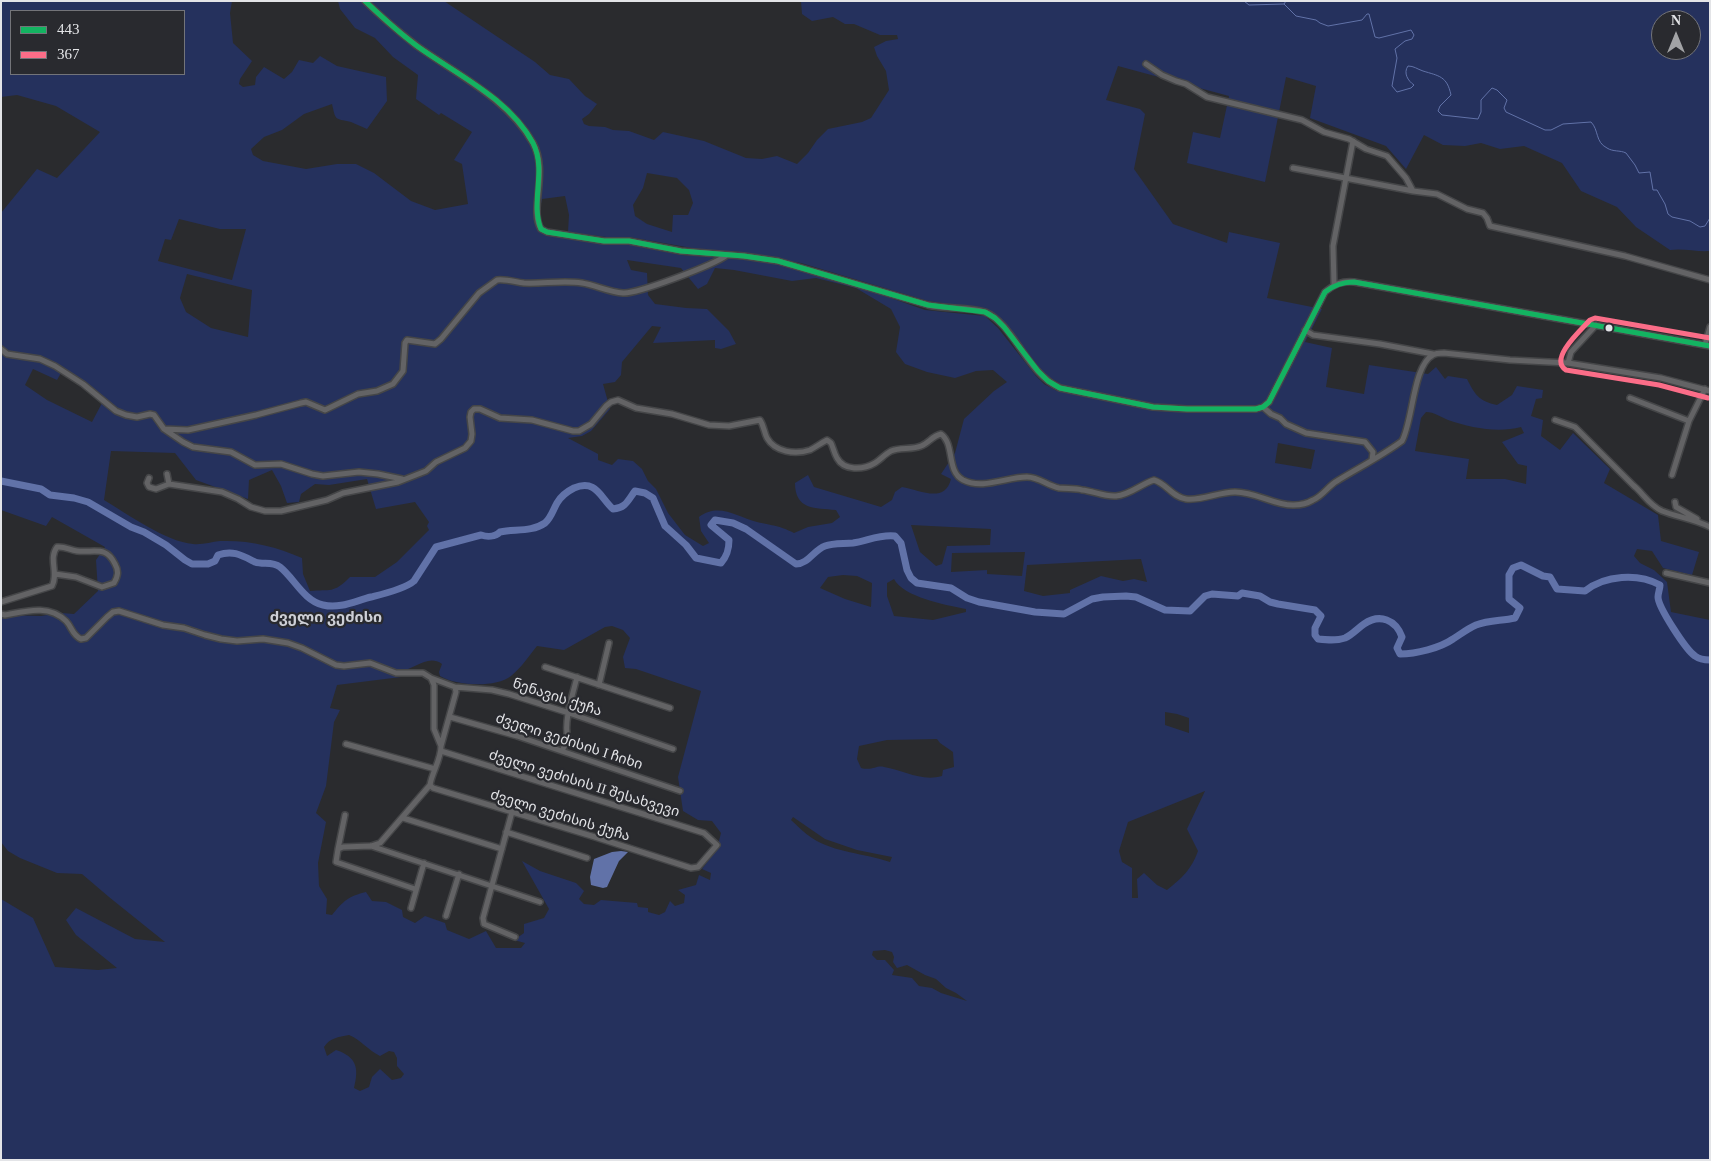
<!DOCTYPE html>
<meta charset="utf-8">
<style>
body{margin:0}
#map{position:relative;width:1711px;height:1161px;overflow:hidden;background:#2a2b2e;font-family:"Times New Roman",serif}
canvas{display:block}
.frame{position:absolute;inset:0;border:2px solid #e3e4e7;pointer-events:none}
.legend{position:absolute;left:10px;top:10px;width:175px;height:65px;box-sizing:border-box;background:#292a2f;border:1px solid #737479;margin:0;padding:6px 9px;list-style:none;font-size:15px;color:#e3e4e7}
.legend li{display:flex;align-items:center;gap:10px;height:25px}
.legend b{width:25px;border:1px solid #737479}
.north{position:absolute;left:1651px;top:10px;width:50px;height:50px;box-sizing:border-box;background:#292a2f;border:1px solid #737479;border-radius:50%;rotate:0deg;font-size:14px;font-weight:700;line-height:20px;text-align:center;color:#e3e4e7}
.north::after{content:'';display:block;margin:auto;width:18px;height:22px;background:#a2a3a6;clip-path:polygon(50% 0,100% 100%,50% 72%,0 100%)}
</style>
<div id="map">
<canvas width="1711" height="1161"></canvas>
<div class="frame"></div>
<ul class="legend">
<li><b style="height:6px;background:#13b361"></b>443</li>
<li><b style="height:6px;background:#fb6d88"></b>367</li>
</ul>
<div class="north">N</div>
</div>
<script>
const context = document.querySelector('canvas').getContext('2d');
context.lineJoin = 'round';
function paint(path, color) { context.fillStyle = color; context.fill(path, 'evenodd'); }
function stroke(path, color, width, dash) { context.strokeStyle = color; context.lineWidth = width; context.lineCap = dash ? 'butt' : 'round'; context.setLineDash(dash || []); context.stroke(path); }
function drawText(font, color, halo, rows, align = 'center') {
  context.font = font + ' "Times New Roman","Noto Sans Georgian",serif'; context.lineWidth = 4.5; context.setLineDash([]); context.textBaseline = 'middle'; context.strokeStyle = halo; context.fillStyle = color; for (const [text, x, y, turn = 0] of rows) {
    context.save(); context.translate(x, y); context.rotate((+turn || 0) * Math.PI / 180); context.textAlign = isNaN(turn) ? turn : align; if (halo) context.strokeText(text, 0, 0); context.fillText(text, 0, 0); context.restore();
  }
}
paint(new Path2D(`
 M1 1H232L230 13 233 43 252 61 240 79 239 84 243 87 255 85 256 77 264 67 284 79 292 72 299 60 313 63 320 56 337 66 386 77 387 101 367 129C362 127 356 124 351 122 334 118 336 121 332 104L304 114 282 130 264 137 251 149 253 155 263 161 306 169 337 164H356L374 173 411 201 435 210 468 204 462 164 454 160 472 132 441 113 439 115 416 99 418 75 393 57 375 38 355 28 340 9 338 1H444L535 62 550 75 569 79 585 96 597 104 589 114 582 119 584 124 589 126 605 127 613 130 629 131 654 140 663 132 704 141 746 158 762 159 777 156 797 164 808 153 817 140 828 129 862 122 871 118 889 90 886 71 877 56 874 47 886 41 898 39 897 35H880L854 24H845L833 17 812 21 802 14 801 1H1710V251C1696 252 1683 248 1670 250L1636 227 1617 207 1581 191 1562 163 1524 146 1500 149 1481 143 1465 146 1443 145 1424 135 1406 169 1386 146 1310 118 1316 86 1286 77 1265 182 1187 163 1193 132 1220 138 1229 96 1118 66 1106 100 1140 109 1145 114 1134 169 1173 224 1227 243 1229 232 1280 243 1267 298 1322 309 1305 342 1332 348 1326 387 1364 394 1369 365 1428 374 1436 367 1445 379 1448 376 1467 379C1475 395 1479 401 1497 405L1512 395 1517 386 1543 390 1542 398 1536 399 1531 416 1543 420 1541 436 1560 450 1573 433 1610 469 1604 483 1658 515 1661 541 1699 552 1692 575 1663 568 1652 551 1637 549 1634 556 1640 563 1654 570 1667 582 1671 612 1710 620V1160H1V899L33 918 55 967 98 970 117 968 76 935 66 920 76 908 135 939 165 942 109 897 82 874 57 873 20 858 8 851 1 842V615L41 616 61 613 74 614 98 591 96 560 105 547 52 517 46 526 1 510V213L37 169 57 178 100 132 56 106 17 95 1 97ZM11 11H184V74H11ZM1661 20H1691V50H1661ZM647 173 677 178 689 190 693 203 688 215H673L672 232 647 224 635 216 633 205 643 188ZM565 196 569 215 568 232 606 237H629L709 251H734L778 259 801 263 928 301 987 309 997 315 1044 374 1059 383 1057 391 1044 384 1036 376 998 328 985 316 925 310 868 290 777 264 741 259 681 255 631 245 611 244 550 235 547 229 541 225 540 208 542 199ZM179 219 220 229H246L232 280 158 261 165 239 171 240ZM627 260 681 268 698 289 707 284 715 268 734 270 792 281 816 278 856 288 891 309 900 327 896 352 905 364 927 372 955 378 976 371 993 370 1007 382 994 391 964 419 955 453 941 474 951 479C945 504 920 490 902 487L895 492 892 500 881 507 814 487 808 475 795 483C795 510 815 508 836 510L840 517 832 523 808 527 794 533C778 525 774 526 757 522 737 517 719 502 699 517L701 531 709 543 703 546 685 535 668 513 656 489 648 481 642 469 633 461 618 459 612 465 598 460V454L568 438 582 436 591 431 610 409 603 384 615 382 621 375 622 362 652 326 661 327 653 343 715 340V348L721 349 736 344 729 331 707 309 686 308 655 304 648 295 647 273 631 270ZM187 274 252 290 248 337 211 328 186 312 180 298ZM33 369 57 380 61 373 82 386 102 403 92 422 47 400 25 385ZM1426 412C1434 412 1441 417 1448 420 1471 428 1498 433 1521 427L1524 433 1502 442 1518 464 1527 466 1526 484 1505 479H1466L1469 459 1415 451 1421 418ZM1278 443 1315 450 1311 469 1275 463ZM111 451 175 453 196 480 248 499 249 480 272 470 281 486 287 503 299 502 301 494 315 484 329 485 367 479 376 509 415 502 429 522 427 526 429 530 397 562 375 577H350C333 594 331 589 310 591L303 574 302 558C275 546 249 540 220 541 211 542 202 545 193 544 167 542 127 514 104 500ZM911 525 991 529 990 545 947 546 942 564 936 566 920 552ZM1025 552 1022 576 987 574V570L951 572 952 553ZM1141 559 1147 582 1134 579 1123 581 1101 576 1070 590V593L1043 596 1024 591 1027 565ZM843 575 857 576 872 583 871 607 845 599 820 588 828 577ZM894 579C903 597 946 605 966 609V612L933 620 894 616 887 596V583ZM612 626 623 630 630 638 623 657 625 668 636 669 701 691 678 777 683 811 698 820 712 821 721 833 717 849 702 869 711 873 710 880 699 875 696 885 678 890 685 895 684 903 675 906 670 901 665 912 659 915 648 912V908L638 907 637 903 601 900 594 905 584 904 579 899 584 891 576 883 540 871 522 861 549 909 544 918 524 924V933L514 940 525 943 521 948H496L486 931 469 939 447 930 445 923 425 916 415 923 403 917 402 910 386 902 372 901 366 892C349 896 343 901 332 915L326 914 327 899 319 886 318 863 326 822 316 813 326 786 334 722 340 710 330 708 337 685 401 677V671C415 669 428 654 442 664L439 672 440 676C456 686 496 688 511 676 521 668 529 656 537 646L564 650 605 627ZM1165 712 1177 714 1189 718V733L1165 725ZM937 739 940 743 953 752 954 767 943 770 942 776C921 782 904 770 884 767 876 765 873 771 861 768L857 759 859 746 887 740ZM1205 791 1187 829 1198 851C1191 870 1182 878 1167 890L1157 885 1144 873 1137 879 1138 898H1132V868L1122 862 1119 851 1128 822ZM793 817 825 839 857 850 892 857 890 862C864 853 835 853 812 838 804 833 798 826 791 820ZM885 950 892 952 894 957 893 962 897 968 907 965 925 975 936 979 946 988 956 993 967 1001 941 993 932 988 919 986 912 978 892 975 894 970 885 960H877L872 955 873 951ZM349 1035C361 1040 368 1050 380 1056L389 1051 394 1052 397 1058V1066L404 1074 401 1078 392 1080 380 1069 372 1077 369 1087 360 1091 354 1088C359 1068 357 1057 336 1050L327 1056 324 1047C330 1038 338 1037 349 1035Z`), '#25315d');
paint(new Path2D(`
 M621 851 628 852 619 861 607 887 603 888 591 885 590 877 594 859 612 852Z`), '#6172a8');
stroke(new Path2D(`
 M1210 1H1217
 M1244 1 1249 5 1284 4
 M1286 1 1284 4 1296 16 1316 20 1320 23 1328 26 1362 20 1367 14H1369L1375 37 1379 38 1411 30 1414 35 1412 39 1405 41 1395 49 1397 58 1392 86 1397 92 1411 88 1414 85C1408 81 1403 73 1408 66 1414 66 1417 69 1423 71 1439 76 1447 76 1451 95L1440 106 1438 111 1442 115 1478 119 1481 112V100L1492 88 1497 90 1507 100 1504 108 1506 112 1545 130H1551L1563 124 1591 122C1599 130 1595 142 1607 148 1613 152 1620 150 1626 153L1635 165 1639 173 1650 172 1653 190H1657L1665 204 1668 214 1672 217 1690 221 1700 227 1705 226 1710 218`), '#6172a8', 1);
stroke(new Path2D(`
 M1 481 41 489 50 495 74 498 88 502 131 527 144 532 166 545 185 560 192 564H208L215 561 218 555C233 550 241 555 255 562 263 565 272 561 280 567 294 578 304 601 323 605 340 609 355 601 371 597 383 594 405 589 414 581L436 547 481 535C487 537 495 537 500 532 515 529 532 532 545 523 551 518 553 510 557 503 561 496 566 492 574 488 596 479 600 497 613 509 626 508 628 500 635 491L645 493 653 498 665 526 686 545 696 558 721 563C727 556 729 550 729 540L711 525 715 520 733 523 746 529 796 564C808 564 814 550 825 546 833 543 844 544 853 543 867 541 880 534 895 536L901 543 907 570 911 578 917 583 951 588 967 598 979 602 1035 612 1064 614 1092 599 1103 597 1126 596 1136 597 1165 610 1190 611 1205 596 1212 594 1238 596 1242 593 1260 596 1270 602 1278 604 1315 610 1321 616 1315 628V635L1318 639C1327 640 1336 641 1345 638 1352 635 1358 628 1364 624 1380 613 1396 620 1402 637L1397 648 1400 654C1416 654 1440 648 1453 639 1461 634 1467 629 1476 625 1489 620 1502 621 1515 618L1520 608 1509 599V575L1513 568 1521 565 1543 576 1550 577 1557 589 1585 591C1605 575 1638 573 1660 585 1660 589 1658 593 1658 597 1658 607 1686 650 1695 656 1699 659 1705 660 1710 660`), '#6172a8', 7);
const minor = new Path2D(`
 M365 1C381 17 399 32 417 46 458 75 508 99 533 143 549 172 529 210 541 229L547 232 604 241H629L681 251 744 256 778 261 928 305C945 309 970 307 985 312 1014 324 1026 373 1060 388L1153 407 1187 409H1256L1263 407 1269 402 1325 292C1335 284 1341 281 1354 282L1710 346
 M1146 64 1162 75 1176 81 1186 84 1207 97 1302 120 1324 132 1349 139 1366 149 1387 156 1406 178 1413 191 1437 194 1467 209 1483 213 1487 218 1490 226 1625 256 1710 280
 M1293 168 1413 191
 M1334 284 1333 246 1353 141
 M1305 330 1313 335 1380 344 1433 354
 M1705 345 1710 327
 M1 349 7 354 40 359 55 366 83 384 116 411 126 415 137 417 150 414 154 415 164 429 183 442 193 447 231 452 255 465 281 464 312 474 323 476 359 472 378 474 402 479
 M1568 363 1571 352 1596 325
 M1630 398 1689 421
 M1263 407 1271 414 1280 418 1286 424 1306 433 1365 442 1373 452 1372 460
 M1555 420 1575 427 1635 487
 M164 429 188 430 256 415 301 403 306 402 325 410 358 394 377 391 393 384 403 371 405 343 407 340 435 344 441 339 479 293 497 280C507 279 515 282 524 283 543 284 562 280 582 283 595 285 609 292 623 293 637 294 714 265 727 255
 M167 474 169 484 222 492 238 499 251 507 265 511H281L327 500 343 493 398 482 426 471 436 462 465 448 471 441 472 434 470 417 471 412 474 409H480L500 418 532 420 573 431H579L591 424 606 406 611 402 618 400 636 408 672 414 709 425 729 426 760 420C764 426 764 432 767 438 775 452 795 455 810 450 816 447 821 443 827 440L831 443C833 447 834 453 837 458 844 471 863 470 875 463 880 460 885 454 891 451 900 447 912 450 921 446 929 443 932 436 941 434 955 444 946 471 963 480 983 490 1006 477 1027 477 1039 477 1048 486 1059 488 1067 489 1075 488 1082 490 1093 491 1105 497 1116 496 1130 495 1141 484 1154 480 1167 484 1172 497 1186 499 1202 501 1218 492 1235 492 1257 492 1275 506 1294 505 1300 505 1308 503 1313 500 1323 496 1328 486 1337 481 1358 468 1382 456 1402 441 1413 421 1413 365 1433 355 1436 353 1440 353 1444 353L1510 360 1568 363 1661 378 1710 391
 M1672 475 1689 421 1705 389
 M149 478 147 483 149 487 156 489 169 484
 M1633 485C1643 493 1649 505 1662 511 1677 517 1694 519 1710 527
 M1675 502 1676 507 1697 519
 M1666 573 1710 583
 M1 602 52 586C59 573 48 559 57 547 65 546 69 550 77 551 94 553 106 545 115 564 119 571 118 576 114 583L102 587 76 577 55 574
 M1 614 5 615C26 611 49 604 66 621 72 627 72 635 81 639L86 638 107 617 113 612 119 611 163 625 184 628 205 635 221 639 237 641 263 639 288 643 302 648 336 665 344 666 370 663 396 673H423L431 678 434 685V729L441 746
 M545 667 670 708
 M431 678 455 687 492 690 509 694 569 713 673 749
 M599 685 609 643
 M450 717 517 736 680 791
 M346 744 435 769
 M441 751 704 833 717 845 698 867 691 868 595 837 433 788 430 785C432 772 441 760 441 746L456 692 455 687
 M562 751 568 739C563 722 573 694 577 677
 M512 812 483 918 484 924 515 937
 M403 818 502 849
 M506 832 587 858
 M371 846 540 902
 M338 849 345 815
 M415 889 336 862 338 849 343 847 371 846 380 843 430 785
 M411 908 424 863
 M446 916 459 874`);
stroke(minor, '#454648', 8);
stroke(minor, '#636365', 5);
stroke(new Path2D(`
 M365 1C382 17 399 33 417 46 457 75 509 98 533 143 547 171 530 201 541 229L547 232 604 241H629L681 251 744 256 778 261 928 305 985 312 995 318 1004 327 1038 371 1048 381 1060 388 1153 407 1187 409H1256L1263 407 1269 402 1325 292C1334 285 1342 282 1354 282L1710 346`), '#13b361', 5);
stroke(new Path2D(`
 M1708 398 1659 385 1566 370C1548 359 1582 329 1590 320L1595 318 1710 338`), '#fb6d88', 5);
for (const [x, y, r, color] of [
 [1609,328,4.5,"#e3e4e7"]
]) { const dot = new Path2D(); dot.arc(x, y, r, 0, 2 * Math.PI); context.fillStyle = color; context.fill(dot); stroke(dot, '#292a2f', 2); }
drawText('14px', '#e3e4e7', '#292a2f', [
 ["ნენავის ქუჩა",557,698,18],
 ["ძველი ვეძისის I ჩიხი",569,742,18],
 ["ძველი ვეძისის II შესახვევი",584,784,17],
 ["ძველი ვეძისის ქუჩა",560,816,17]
]);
drawText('bold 15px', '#ced0d7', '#292a2f', [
 ["ძველი ვეძისი",326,618]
]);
</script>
